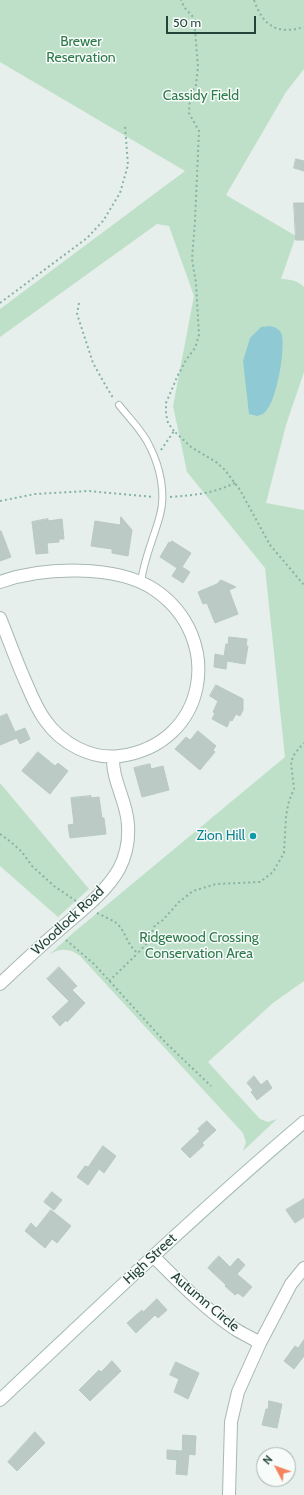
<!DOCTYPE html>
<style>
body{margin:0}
#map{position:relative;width:304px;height:1495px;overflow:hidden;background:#e6efeb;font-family:Cabin,sans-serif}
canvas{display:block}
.north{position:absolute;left:256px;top:1447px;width:40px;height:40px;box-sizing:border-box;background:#f7fbf9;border:1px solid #a3b1ad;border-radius:50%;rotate:311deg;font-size:11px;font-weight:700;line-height:16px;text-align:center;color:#24423a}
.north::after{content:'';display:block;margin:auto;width:14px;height:18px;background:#f4845f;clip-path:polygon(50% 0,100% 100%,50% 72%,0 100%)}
.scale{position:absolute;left:166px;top:16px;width:90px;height:18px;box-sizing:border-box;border:2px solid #24423a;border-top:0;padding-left:5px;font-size:12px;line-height:14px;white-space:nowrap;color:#24423a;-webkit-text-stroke:3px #f7fbf9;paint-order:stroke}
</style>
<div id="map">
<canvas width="304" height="1495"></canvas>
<div class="north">N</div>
<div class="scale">50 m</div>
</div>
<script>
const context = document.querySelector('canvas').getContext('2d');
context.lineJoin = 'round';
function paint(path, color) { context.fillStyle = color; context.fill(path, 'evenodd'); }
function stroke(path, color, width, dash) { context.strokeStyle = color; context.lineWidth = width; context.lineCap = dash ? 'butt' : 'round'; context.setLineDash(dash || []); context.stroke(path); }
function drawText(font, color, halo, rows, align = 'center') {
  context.font = font + ' Cabin,sans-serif'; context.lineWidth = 3; context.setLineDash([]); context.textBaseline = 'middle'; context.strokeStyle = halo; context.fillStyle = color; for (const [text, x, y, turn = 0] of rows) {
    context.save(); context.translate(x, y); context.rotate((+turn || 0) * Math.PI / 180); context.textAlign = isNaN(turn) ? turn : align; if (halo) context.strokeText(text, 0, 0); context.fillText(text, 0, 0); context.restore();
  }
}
paint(new Path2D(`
 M0 0H304V69L286 92 226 195 296 236 281 279C289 279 299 281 304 287V372L286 425 266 503 304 510V981L273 1003 208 1062 260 1119 268 1122 277 1119 243 1151 246 1142 243 1133 80 956C70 948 59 948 49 955L73 933 285 757 265 568 187 472 173 406 194 296 169 226 157 224 0 337V309L185 171 0 62Z
 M0 783 89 889 58 917 0 866Z`), '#bfe0c8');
paint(new Path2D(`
 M270 326C275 327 280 329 282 335 285 351 277 399 266 411 264 414 260 415 257 416L249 414 243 361 250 338 261 327Z`), '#8ec9d4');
const building = new Path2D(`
 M296 159 304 161V171L294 168Z
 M294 203H304V240H296Z
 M121 517 132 530 128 556 112 553V549L91 546 95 521 120 525Z
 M48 519V521L62 519 64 539H59V542L47 543 48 553 36 554 32 522Z
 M0 531H1L11 557 0 561Z
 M172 541 191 553 182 567 190 572 183 583 172 576 177 568 160 557 169 542 171 543Z
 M221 580 236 587 229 590 238 614 215 623 207 603 203 604 198 592 217 584Z
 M229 637 247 639 246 646H248L245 664 227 661 226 669 214 667 215 654 224 656 226 644H228Z
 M216 685 243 699V710L240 716 236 714 232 721 230 720 227 727 212 719 215 713 213 712 218 701 210 696Z
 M7 714 15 732 25 728 30 739 20 744 17 738 0 745V717Z
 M198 731 216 746 213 750 215 752 200 770 175 749 186 737 190 740Z
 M38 752 55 766 58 763 68 771 50 794 22 771Z
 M150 764 151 769 163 766 169 790 142 797 134 768Z
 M91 796V798L99 797 102 818H104L106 834 70 838 68 825 74 824 71 798Z
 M59 967 77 986 72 990 85 1003 67 1022 66 1020 60 1026 52 1017 69 1001 47 979Z
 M254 1076 261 1085 267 1080 272 1088 257 1100 251 1092 253 1090 247 1083Z
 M207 1121 216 1130 202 1143 204 1145 190 1158 181 1149 200 1131 198 1129Z
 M103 1146 116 1156 104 1173 99 1169 88 1185 77 1177 85 1166 88 1167Z
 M52 1192 62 1200 54 1210 44 1202Z
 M304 1199V1217L295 1223 286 1210Z
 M51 1210 71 1226 57 1243 52 1239 45 1248 25 1231 31 1223 36 1228Z
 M219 1256 230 1267 238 1258 245 1265 237 1274 252 1287 243 1297 238 1293 235 1295 225 1286 226 1285 208 1268Z
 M157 1299 167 1310 158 1318 155 1315 136 1333 127 1323 142 1310 143 1312Z
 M304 1340V1356L294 1369 284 1361 295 1346 298 1348Z
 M112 1361 121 1371 90 1401 79 1390 99 1370 101 1372Z
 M176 1362 199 1373 188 1399 174 1392 179 1379 170 1375Z
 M269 1401 282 1404 277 1428 262 1425 266 1409H268Z
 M35 1432 45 1443 17 1471 8 1462Z
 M183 1435 196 1436 195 1455 189 1454 187 1475 176 1474 177 1460 167 1459V1450L182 1451Z`);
paint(building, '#bbcac4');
stroke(building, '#b8c9c2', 1);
const lane = new Path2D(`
 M119 405C129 418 143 431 150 447 160 467 166 493 160 515 154 538 144 558 141 582`);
const street = new Path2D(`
 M0 582C42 567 117 564 155 590 225 638 208 744 120 756 91 760 61 743 45 720 37 709 32 697 27 685 17 663 9 640 0 618
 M0 984C19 966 37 949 57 932 77 914 105 894 119 869 126 856 129 840 128 825 127 801 112 781 113 757
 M153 1256C179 1282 205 1309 235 1329 243 1334 252 1338 260 1343L291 1284 304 1268
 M229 1495 231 1422 238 1392 260 1343`);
const secondary = new Path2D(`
 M0 1400C100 1306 199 1211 304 1122`);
stroke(lane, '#a8b8b2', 8);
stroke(street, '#a8b8b2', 14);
stroke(secondary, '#a4bbb3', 14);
stroke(new Path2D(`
 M254 0C263 26 277 35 304 27
 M0 303 87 238 103 221 120 193 128 165 125 126
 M79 303 77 314 93 363 103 381 113 398
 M174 431 168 423 166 414V403L178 375 186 360 195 348 199 335 196 283 192 259 195 221 199 131 189 113 190 96 196 85 198 67 194 18 184 7 181 0
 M161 450 174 431 191 447 216 462 225 470 240 490 270 545 304 585
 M170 497C195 495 211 494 235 483
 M0 501 35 494 88 491 154 497
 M0 834 11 842 22 852 32 866 54 886 76 901
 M97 913C103 916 110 919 115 922 126 930 126 945 138 953L148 942 155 925 163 920 179 902 193 891 216 884 260 882 273 872 284 853 286 816 289 801 294 789 291 762 295 753 304 743
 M66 940 94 964 166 1043 211 1086
 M109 981 138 953`), '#86b3a5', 2, [2, 3]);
stroke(lane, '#fff', 6);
stroke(street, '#fff', 12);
stroke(secondary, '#fff', 12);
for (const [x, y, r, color] of [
 [253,836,4,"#0f9aa8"]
]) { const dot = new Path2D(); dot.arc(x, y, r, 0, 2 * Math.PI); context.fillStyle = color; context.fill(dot); stroke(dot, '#f7fbf9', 1.5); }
drawText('14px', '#2d7a4b', '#f7fbf9', [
 ["Brewer",81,42],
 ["Reservation",81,58],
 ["Cassidy Field",201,96],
 ["Ridgewood Crossing",199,938],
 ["Conservation Area",199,954]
]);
drawText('14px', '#0d838f', '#f7fbf9', [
 ["Zion Hill",245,836]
], 'right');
drawText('14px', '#24423a', '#f7fbf9', [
 ["Woodlock Road",68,921,-43],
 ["High Street",150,1259,-43],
 ["Autumn Circle",205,1302,40]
]);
</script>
